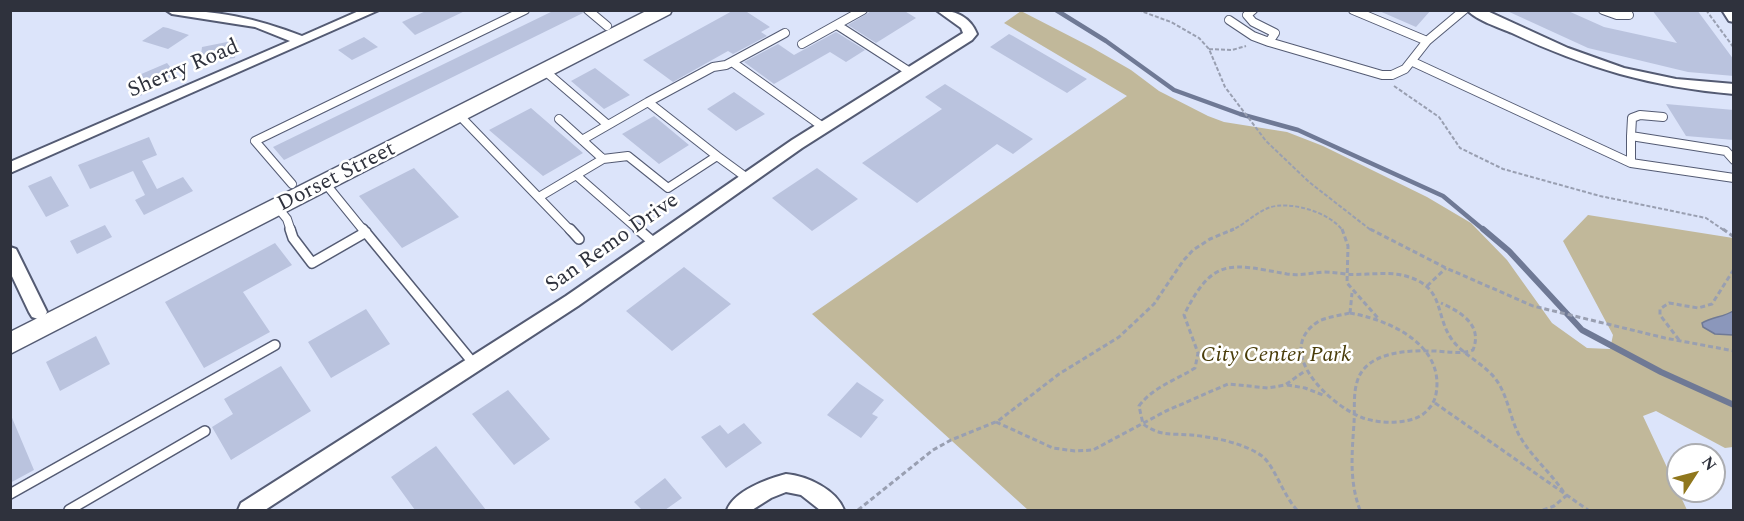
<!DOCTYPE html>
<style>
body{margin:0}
#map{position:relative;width:1744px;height:521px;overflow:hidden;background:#dce4fa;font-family:Spectral,serif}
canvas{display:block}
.frame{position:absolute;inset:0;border:12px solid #2f323d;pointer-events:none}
.north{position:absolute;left:1666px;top:443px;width:60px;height:60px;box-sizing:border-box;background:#fff;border:2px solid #acadb1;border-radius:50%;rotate:54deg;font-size:16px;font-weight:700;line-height:24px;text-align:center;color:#2f323d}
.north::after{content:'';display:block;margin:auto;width:21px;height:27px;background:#90771d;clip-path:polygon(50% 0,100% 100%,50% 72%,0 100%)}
</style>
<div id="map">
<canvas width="1744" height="521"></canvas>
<div class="frame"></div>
<div class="north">N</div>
</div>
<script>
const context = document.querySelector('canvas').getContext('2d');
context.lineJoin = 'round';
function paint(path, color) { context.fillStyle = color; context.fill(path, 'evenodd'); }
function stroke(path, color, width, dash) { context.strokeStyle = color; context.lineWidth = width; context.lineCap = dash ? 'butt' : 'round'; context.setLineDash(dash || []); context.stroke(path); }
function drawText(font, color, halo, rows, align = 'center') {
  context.font = font + ' Spectral,serif'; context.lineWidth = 5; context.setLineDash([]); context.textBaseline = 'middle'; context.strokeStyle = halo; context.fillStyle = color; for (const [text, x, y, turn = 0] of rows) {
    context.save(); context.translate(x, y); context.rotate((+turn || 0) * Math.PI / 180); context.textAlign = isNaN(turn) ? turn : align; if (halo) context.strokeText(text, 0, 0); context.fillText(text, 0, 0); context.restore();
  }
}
paint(new Path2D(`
 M1021 11 1091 47 1131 70 1159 91 1208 116 1224 122 1287 132 1323 146 1427 197 1471 223 1507 260 1552 323 1587 348 1610 349 1613 335 1563 241 1588 215 1733 238V447L1725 448 1656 411 1643 416 1687 510H1028L812 314 1127 96 1004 23Z`), '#c1b89a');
const water = new Path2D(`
 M1733 311V335L1715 334 1703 327 1702 323C1712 317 1724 317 1733 311Z`);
paint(water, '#8b97bb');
stroke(water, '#6f7995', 1.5);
stroke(new Path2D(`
 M1056 10 1106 41 1174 90 1240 114 1298 130 1443 196 1485 231`), '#6f7995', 4.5);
stroke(new Path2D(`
 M1483 229 1509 251 1582 330 1661 372 1734 405`), '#6f7995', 6);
paint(new Path2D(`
 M428 10H467L415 35 402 22Z
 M555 10H582L583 13 284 160 273 147Z
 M734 10H744L770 27 761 32 767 36 733 54 728 51 673 82 643 60Z
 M873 10H903L916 18 876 43 848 25Z
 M1377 10H1431L1416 27Z
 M1505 10H1566L1604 27 1677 43 1652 10H1697L1734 60V76L1688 72 1588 48Z
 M163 27 168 28 189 35 168 49 142 41Z
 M836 32 865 50 846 62 830 52 774 84 744 62 778 44 794 55Z
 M1009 34 1013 36 1087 79 1067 93 990 47Z
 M364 37 378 47 352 60 338 50Z
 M237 40 235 58 200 63 202 47Z
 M167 63 177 75 157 84 159 87 140 96 130 84 142 79 139 75Z
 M595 68 630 95 604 109 571 81Z
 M945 84 1033 139 1013 154 997 144 917 203 862 163 942 109 925 97Z
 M734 92 765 114 736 131 707 109Z
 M1666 104 1734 110V140L1686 136Z
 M531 108 583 153 543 176 489 130Z
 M654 116 689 145 659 164 622 134Z
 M149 137 157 155 142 161 157 189 183 177 193 191 144 215 135 200 145 195 133 171 90 189 78 165Z
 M414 168 459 217 402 248 359 196Z
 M817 168 858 199 812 231 772 198Z
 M51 176 69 206 46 217 28 186Z
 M105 225 112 237 77 254 70 241Z
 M275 243 292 265 243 292 270 332 204 368 165 302Z
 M684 267 731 304 672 351 626 311Z
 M366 309 390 344 331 378 308 342Z
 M96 336 110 364 60 391 46 362Z
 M281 366 311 411 231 460 212 427 233 414 224 399Z
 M857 382 884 400 872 414 878 417 861 438 827 415Z
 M508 390 550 439 514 465 472 414Z
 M10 413 34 470 10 483Z
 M744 423 762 443 726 468 701 437 720 425 728 434Z
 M436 446 486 510H415L391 477Z
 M665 478 682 498 665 510H642L634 502Z`), '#bac3de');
const laneFar1 = new Path2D(`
 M588 10 607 26
 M1253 10 1247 15 1253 22 1275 33 1269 42 1382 75H1392L1405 69 1427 41 1464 10
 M1353 10 1427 41
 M1603 10 1617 15H1629L1626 10
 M1229 20 1253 36 1269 42
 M837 25 910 72
 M802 44 863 10
 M732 62 823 127
 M1413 62 1631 163 1734 178
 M545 71 608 125
 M648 102 713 67 726 65 785 33
 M459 115 571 231
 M1631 136 1632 118 1640 115 1663 117
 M582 140 648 102 717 156
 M603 159 628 156 668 188 717 156 747 178
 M1631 163V136L1726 151 1734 160
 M576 175 640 231
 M325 183 364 231
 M292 184 255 141 525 10
 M539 197 603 159 559 119
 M278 208 287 219 291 231`);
const lane = new Path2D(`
 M290 229 293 238 312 263 366 232
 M363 229 474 364
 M570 229 579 239
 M638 229 654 243
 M10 494 275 345
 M69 510 205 431`);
const street = new Path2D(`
 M166 10C216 10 255 18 302 36L361 10H379L10 173V162L290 41 255 27 172 14Z
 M936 10C954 10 970 16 977 34L972 40 802 148 578 306 265 510H238L241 503 566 296 792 140 963 33 961 28Z
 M1467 10H1485L1568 48 1624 68 1676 79 1734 84V94C1652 87 1586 68 1512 33 1498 27 1478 21 1467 10Z
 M1722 10H1734V22L1729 21Z
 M10 247 16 249 47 312 44 317 38 319 32 317 29 312 10 272Z
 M786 474C807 476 836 489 844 510H820L801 495 786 492 771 498 752 510H727C734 491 767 479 786 474Z`);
const secondary = new Path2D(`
 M648 10H672L670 14 10 354V332Z`);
stroke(laneFar1, '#545b73', 10);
stroke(lane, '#545b73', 12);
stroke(street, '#545b73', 4);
stroke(secondary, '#545b73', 3);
stroke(new Path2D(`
 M1138 10 1171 22 1199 38 1209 49 1225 87 1266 141 1309 182 1372 231
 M1706 10 1734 48
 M1209 49 1232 50 1246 46
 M1394 86 1439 117 1460 148 1503 169 1600 196 1706 218 1725 231
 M1230 231C1244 225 1254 214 1268 208 1289 200 1330 212 1343 231`), '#999fb1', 2, [4, 2]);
stroke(new Path2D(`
 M1342 229 1348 246 1347 283 1378 318
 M1370 229 1446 268 1533 306 1665 338 1734 351
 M1723 229 1734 237
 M1427 286 1446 268
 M1350 313C1390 320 1445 345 1436 394 1434 406 1424 416 1413 419 1397 424 1379 423 1363 418 1331 406 1271 351 1319 321 1328 317 1341 315 1350 313Z
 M1350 313 1352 293
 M1679 340 1660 315V309L1669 303 1698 308 1712 304 1734 269
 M1287 385 1305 388 1323 395
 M1435 403 1588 510
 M996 422 1053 448 1075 451 1093 450 1166 411 1228 384 1268 388 1285 385 1305 371
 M858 510 933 450 951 440 998 421 1059 374 1119 337 1154 304 1183 261 1193 250 1210 239 1234 229
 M1297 510C1283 495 1274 465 1262 456 1244 443 1213 437 1191 435 1170 433 1162 437 1143 424L1139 406C1153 387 1176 380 1195 368L1198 353 1184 315C1213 256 1231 264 1287 274 1300 276 1311 273 1323 272 1331 272 1338 273 1346 274 1367 276 1389 270 1409 277 1446 289 1434 316 1453 341 1464 355 1482 363 1494 377 1508 394 1509 416 1519 435 1532 458 1553 474 1566 496L1554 506 1543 510
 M1360 510C1349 481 1352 453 1354 423 1355 410 1353 395 1357 382 1365 352 1407 350 1432 351 1446 351 1459 355 1473 350 1483 325 1461 312 1441 303`), '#999fb1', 3, [5, 3]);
stroke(laneFar1, '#fff', 8);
stroke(lane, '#fff', 9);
paint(street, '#fff');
paint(secondary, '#fff');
drawText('22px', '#2f323d', '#fff', [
 ["Sherry Road",184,70,-23],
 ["Dorset Street",337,178,-27],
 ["San Remo Drive",613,244,-35]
]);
drawText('italic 22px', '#4a3d0a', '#fff', [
 ["City Center Park",1276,357]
]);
</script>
